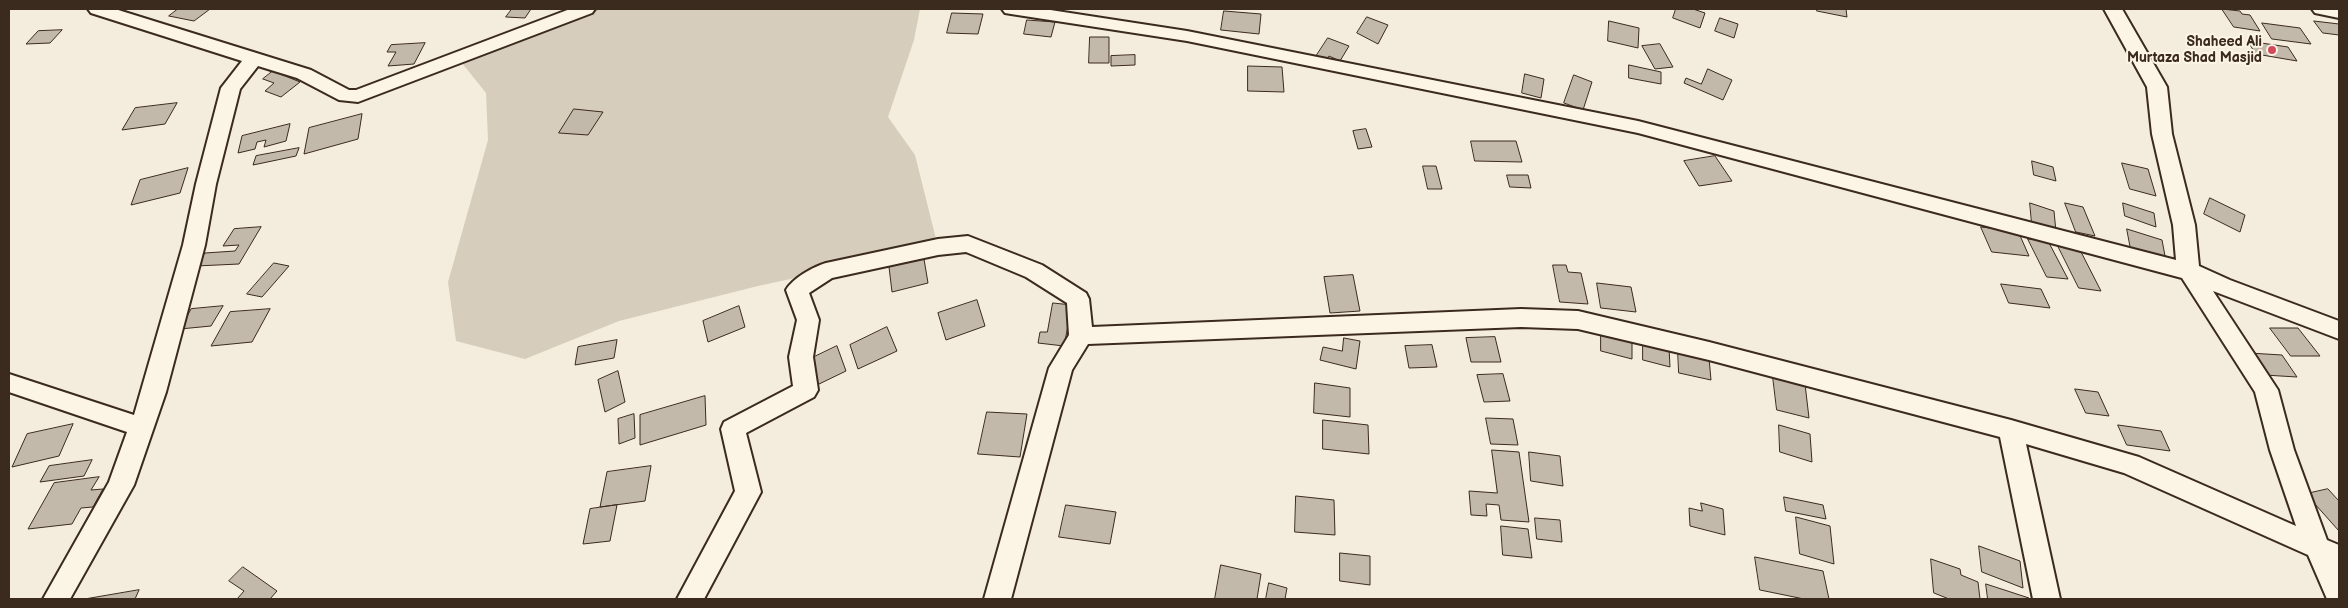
<!DOCTYPE html>
<style>
body{margin:0}
#map{position:relative;width:2348px;height:608px;overflow:hidden;background:#f4eddd;font-family:"Balsamiq Sans",sans-serif}
canvas{display:block}
.frame{position:absolute;inset:0;border:10px solid #3b2a1e;pointer-events:none}
</style>
<div id="map">
<canvas width="2348" height="608"></canvas>
<div class="frame"></div>
</div>
<script>
const context = document.querySelector('canvas').getContext('2d');
context.lineJoin = 'round';
function paint(path, color) { context.fillStyle = color; context.fill(path, 'evenodd'); }
function stroke(path, color, width, dash) { context.strokeStyle = color; context.lineWidth = width; context.lineCap = dash ? 'butt' : 'round'; context.setLineDash(dash || []); context.stroke(path); }
function drawText(font, color, halo, rows, align = 'center') {
  context.font = font + ' "Balsamiq Sans",sans-serif'; context.lineWidth = 4; context.setLineDash([]); context.textBaseline = 'middle'; context.strokeStyle = halo; context.fillStyle = color; for (const [text, x, y, turn = 0] of rows) {
    context.save(); context.translate(x, y); context.rotate((+turn || 0) * Math.PI / 180); context.textAlign = isNaN(turn) ? turn : align; if (halo) context.strokeText(text, 0, 0); context.fillText(text, 0, 0); context.restore();
  }
}
paint(new Path2D(`
 M596 9H920L914 40 888 117 915 155 938 247 758 286 619 321 525 359 456 341 448 282 488 140 486 93 462 63 582 18Z`), '#d6cdbd');
const building = new Path2D(`
 M178 9H210L194 21 169 16Z
 M512 9H531L525 18 506 17Z
 M1676 9H1693L1705 13 1700 28 1673 18Z
 M1817 9H1846L1847 17 1817 11Z
 M2222 9 2240 11 2242 14 2250 15 2260 31 2234 27Z
 M1224 11 1261 14 1259 34 1221 30Z
 M952 13 983 14 978 34 947 33Z
 M1367 17 1388 25 1378 44 1357 33Z
 M1720 18 1738 24 1734 38 1715 31Z
 M1027 20 1055 22 1051 37 1024 34Z
 M1609 21 1639 28 1638 48 1608 41Z
 M2314 21 2339 24V35L2323 33Z
 M2262 23 2300 28 2311 44 2272 39Z
 M62 30 50 43 26 44 38 31Z
 M1090 37H1109V63H1089Z
 M1328 38 1349 46 1340 61 1329 56 1325 62 1315 58Z
 M2248 41 2288 47 2297 61 2256 54Z
 M425 43 414 64 388 66 396 52H387L391 45Z
 M1660 44 1673 67 1655 69 1642 46Z
 M1135 55V65L1111 66V56Z
 M1629 65 1661 72V84L1629 78Z
 M1248 66 1282 67 1284 92 1248 91Z
 M1708 69 1732 80 1723 100 1684 83 1686 78 1701 84Z
 M273 71 300 82 281 97 265 91 274 83 263 79Z
 M1525 74 1544 79 1541 98 1522 93Z
 M1574 75 1592 82 1583 110 1564 103Z
 M177 103 165 124 122 130 135 108Z
 M574 109 603 112 588 135 559 133Z
 M362 114 358 139 304 154 309 128Z
 M290 124 286 141 264 147 266 140 257 142 255 149 238 153 242 136Z
 M1366 129 1372 147 1358 149 1353 131Z
 M1471 141H1516L1522 162 1475 161Z
 M299 148 296 156 253 165 256 156Z
 M1715 156 1732 181 1699 186 1684 161Z
 M2032 161 2053 167 2056 181 2034 175Z
 M2122 163 2148 169 2156 196 2130 189Z
 M1423 166H1436L1442 189H1428Z
 M188 168 180 193 131 205 140 180Z
 M1507 175H1528L1531 188 1510 187Z
 M2210 198 2245 215 2240 232 2204 214Z
 M2030 203 2054 211 2056 232 2032 224Z
 M2065 203 2083 207 2095 236 2076 232Z
 M2123 203 2154 213 2156 227 2125 216Z
 M261 227 239 264 196 266 205 253 235 251 239 245 223 246 234 229Z
 M1981 227 2018 231 2029 256 1992 252Z
 M2127 229 2162 240 2166 261 2131 250Z
 M2028 239 2048 241 2068 279 2047 277Z
 M2058 246 2079 248 2101 291 2079 288Z
 M924 259 928 283 892 292 889 267Z
 M274 263 289 266 262 297 247 294Z
 M1553 265H1566L1568 272 1581 273 1588 304 1560 302Z
 M1353 275 1360 311 1330 313 1324 277Z
 M1597 283 1631 287 1636 312 1601 308Z
 M2001 284 2041 289 2050 308 2009 303Z
 M977 300 985 326 946 340 938 313Z
 M1053 303 1072 305 1064 346 1038 343 1040 332H1047Z
 M223 306 211 326 180 329 191 309Z
 M739 306 745 327 708 342 703 321Z
 M270 309 252 342 211 346 230 312Z
 M887 327 897 351 858 369 850 345Z
 M2270 328H2298L2320 356H2291Z
 M1601 332 1632 339V359L1601 351Z
 M1495 337 1501 362H1471L1466 338Z
 M1344 338 1360 341 1356 369 1320 360 1323 347 1342 351Z
 M617 340 614 358 575 365 578 347Z
 M1643 341 1669 347 1670 367 1643 360Z
 M1432 345 1437 367 1409 368 1405 346Z
 M837 346 846 371 817 385 808 360Z
 M1678 351 1709 358 1711 380 1679 373Z
 M2249 353 2282 355 2297 377 2264 375Z
 M618 371 625 402 605 412 598 380Z
 M1503 374 1510 401 1484 402 1477 375Z
 M1773 377 1805 384 1809 418 1777 410Z
 M1315 383 1350 388V417L1314 413Z
 M2075 389 2098 392 2109 416 2086 413Z
 M705 396 706 425 640 445V415Z
 M987 412 1027 414 1020 457 978 454Z
 M634 414 635 438 619 444 618 419Z
 M1486 418 1513 419 1518 445 1491 444Z
 M1323 420 1368 425 1369 454 1323 449Z
 M73 424 59 456 12 467 27 434Z
 M1779 425 1810 434 1812 462 1780 452Z
 M2118 425 2161 431 2170 451 2127 445Z
 M1492 450 1519 452 1529 522 1501 520 1499 505 1486 504 1487 516 1471 515 1469 491 1497 493Z
 M1529 452 1560 456 1563 486 1531 481Z
 M92 460 84 476 40 482 49 466Z
 M651 466 645 501 600 507 607 472Z
 M99 477 91 490 103 489 93 507 81 508 72 524 28 529 54 483Z
 M2328 489 2339 501V531L2306 494Z
 M1296 496 1334 500 1335 535 1295 532Z
 M1784 497 1823 505 1826 519 1786 511Z
 M1701 503 1723 509 1725 535 1690 526 1689 508 1702 511Z
 M617 505 610 541 583 544 590 509Z
 M1066 505 1116 512 1110 544 1059 537Z
 M1796 517 1830 526 1834 564 1800 554Z
 M1535 518 1560 520 1562 542 1537 539Z
 M1501 526 1528 529 1532 558 1503 555Z
 M1979 546 2020 561 2023 588 1982 572Z
 M1340 553 1370 556V585L1340 581Z
 M1755 557 1823 571 1829 599H1804L1760 590Z
 M1931 559 1960 569 1961 575 1978 582 1980 599H1949L1934 593Z
 M1221 565 1261 574 1257 599H1215Z
 M243 567 277 591 270 599H237L244 591 229 581Z
 M1269 583 1287 588 1285 599H1266Z
 M1986 584 2029 598 2030 599H1988Z
 M139 590 135 599H85Z`);
paint(building, '#c3b9aa');
stroke(building, '#3b2a1e', 1);
const minor = new Path2D(`
 M88 9H115L311 70 349 90H356L570 9H595L592 13 358 102 339 100 297 78 258 66 240 89 216 184 205 245 166 392 134 485 70 599H43L109 482 127 432 9 392V374L134 415 183 245 196 184 221 88 242 61 91 13Z
 M1002 9H1044L1187 31 1638 121 2176 260 2173 225 2152 134 2147 87 2104 9H2122L2167 87 2172 134 2195 225 2199 266 2230 280 2339 321V339L2213 291 2278 390 2294 450 2327 540 2339 545V599H2327L2308 555 2124 473 2026 444 2060 599H2033L2000 437 1709 360 1578 329 1521 327 1088 344 1072 370 1011 599H984L1049 368 1069 335 1067 303 1026 277 966 252 938 255 832 278 809 293 819 320 813 357 818 390 814 397 746 433 761 492 704 599H677L735 491 721 429 724 422 793 386 789 357 797 320 786 290C793 278 813 267 826 263L938 239 968 236 1042 265 1086 293 1089 299 1092 327 1521 309 1578 311 1709 342 2011 420 2139 457 2296 526 2270 450 2255 392 2182 278 1638 133 1187 41 1011 14 1005 13Z
 M2312 9H2339V18L2315 13Z`);
stroke(minor, '#3b2a1e', 4);
paint(minor, '#fcf5e5');
for (const [x, y, r, color] of [
 [2272,50,5,"#d1495b"]
]) { const dot = new Path2D(); dot.arc(x, y, r, 0, 2 * Math.PI); context.fillStyle = color; context.fill(dot); stroke(dot, '#fcf5e5', 2); }
drawText('bold 14px', '#3b2a1e', '#fcf5e5', [
 ["Shaheed Ali",2262,42],
 ["Murtaza Shad Masjid",2262,58]
], 'right');
</script>
